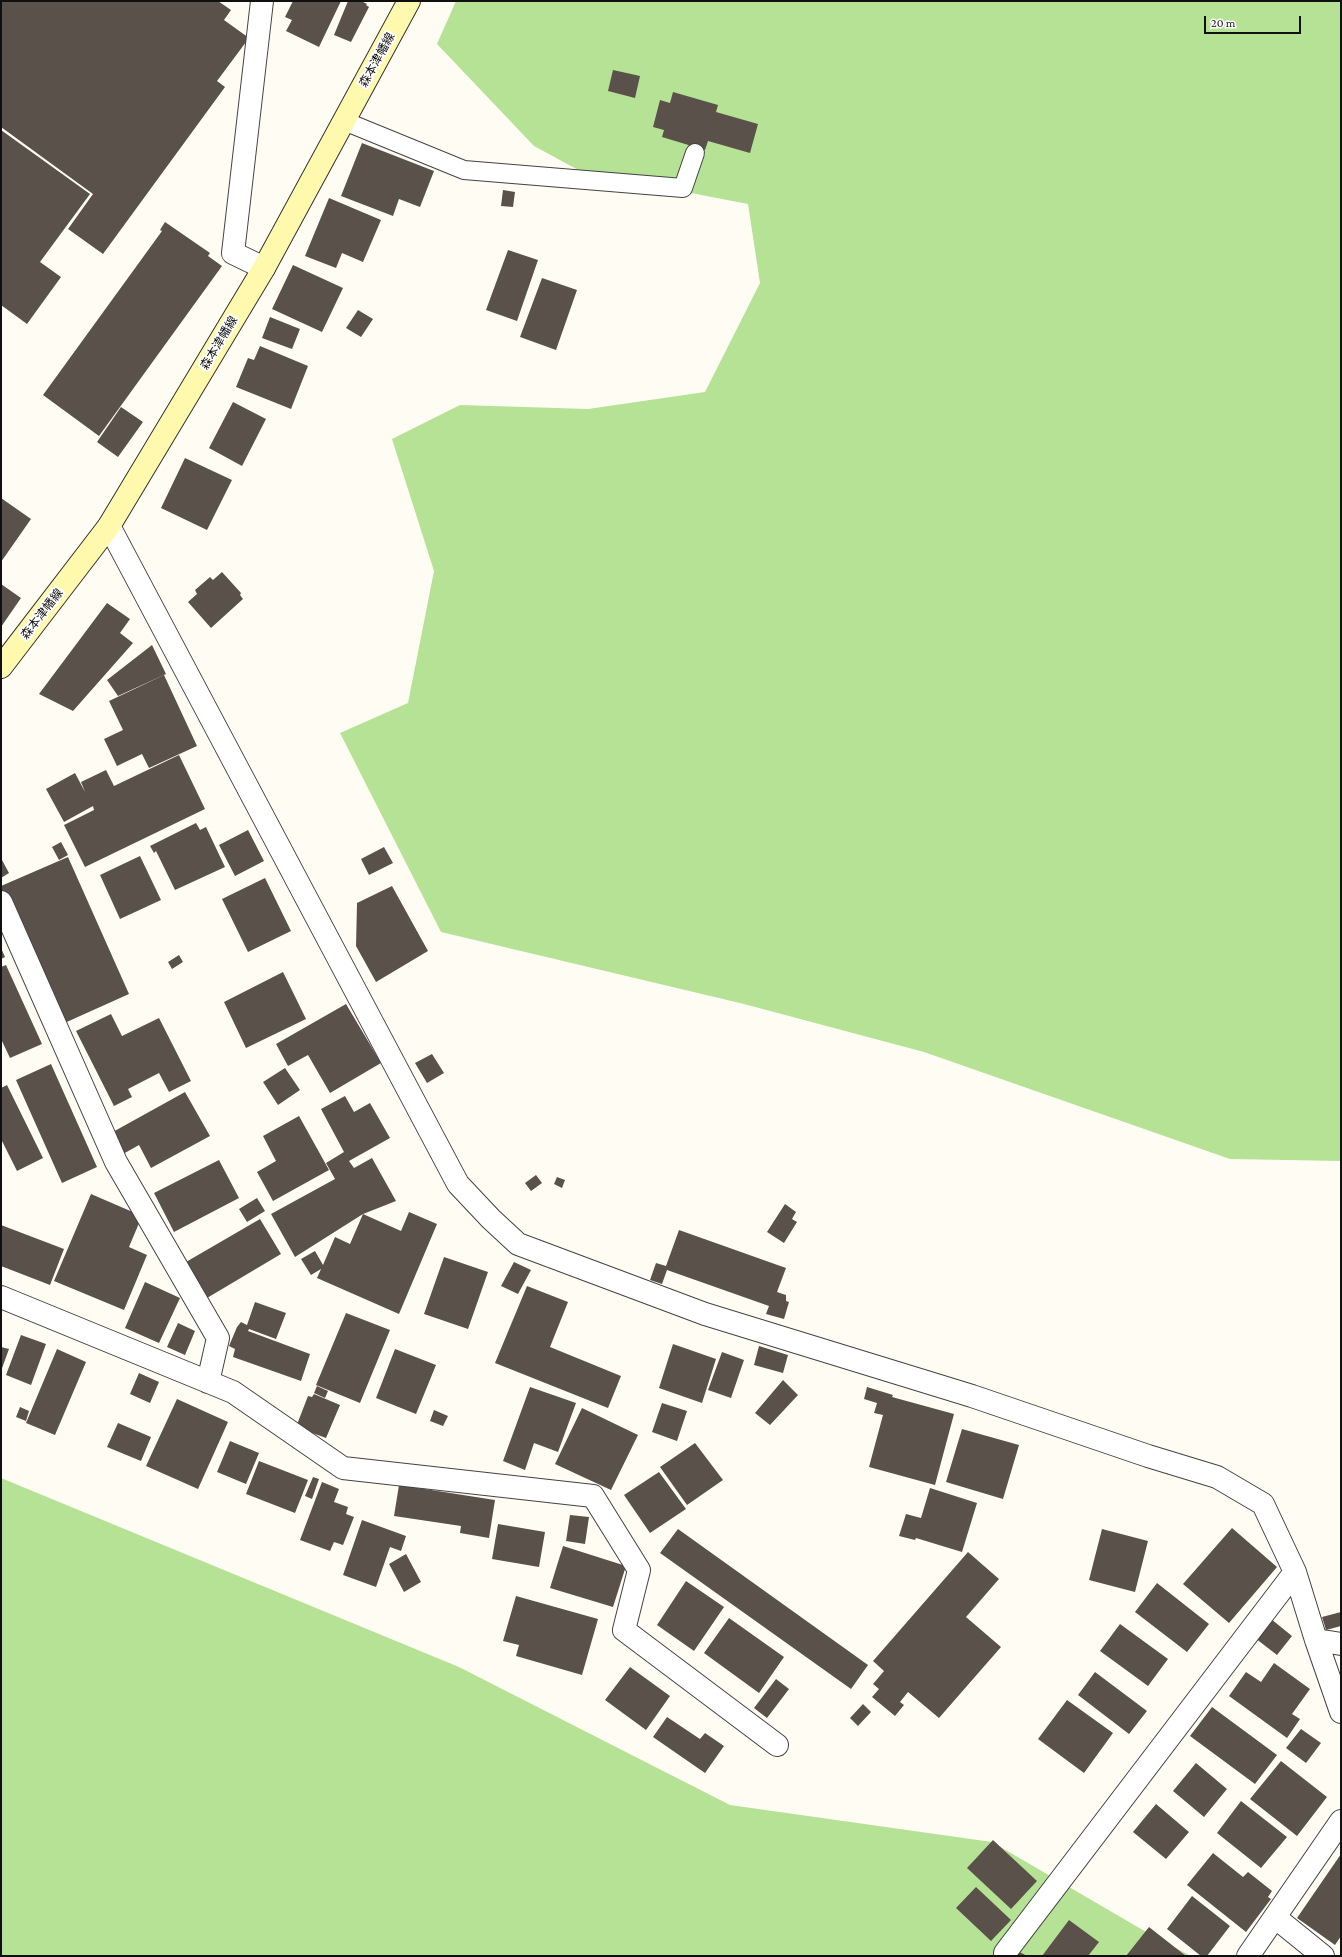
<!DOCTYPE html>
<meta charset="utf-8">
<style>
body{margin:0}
#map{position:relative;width:1342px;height:1957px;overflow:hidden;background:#fffdf3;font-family:"Crimson Pro",serif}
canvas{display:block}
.frame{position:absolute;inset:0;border:2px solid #101010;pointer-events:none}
.scale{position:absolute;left:1204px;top:16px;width:97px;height:18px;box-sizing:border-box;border:2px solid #101010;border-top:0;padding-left:5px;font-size:12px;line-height:14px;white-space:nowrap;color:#101010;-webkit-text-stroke:3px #fff;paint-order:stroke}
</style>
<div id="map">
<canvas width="1342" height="1957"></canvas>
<div class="frame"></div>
<div class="scale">20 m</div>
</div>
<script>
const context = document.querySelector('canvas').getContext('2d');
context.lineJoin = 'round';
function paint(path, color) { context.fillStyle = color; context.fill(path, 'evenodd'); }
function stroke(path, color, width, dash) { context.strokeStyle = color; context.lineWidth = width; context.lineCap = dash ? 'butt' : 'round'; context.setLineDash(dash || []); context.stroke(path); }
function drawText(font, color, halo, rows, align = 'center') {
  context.font = font + ' "Crimson Pro","Noto Sans JP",serif'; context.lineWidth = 4; context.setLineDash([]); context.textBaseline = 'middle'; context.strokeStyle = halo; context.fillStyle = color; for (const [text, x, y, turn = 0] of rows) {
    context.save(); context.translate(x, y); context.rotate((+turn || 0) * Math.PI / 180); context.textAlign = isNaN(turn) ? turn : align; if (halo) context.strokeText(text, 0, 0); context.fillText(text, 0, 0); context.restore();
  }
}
paint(new Path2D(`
 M456 1H1341V1161L1230 1159 924 1052 744 1004 441 932 340 733 408 703 434 571 392 439 460 405 588 409 705 392 760 283 748 204 582 172 534 146 437 44Z
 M1 1478 459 1667 730 1805 992 1842 1153 1936 1191 1956H1Z`), '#b5e294');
paint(new Path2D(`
 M1 1H218L231 10 224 20 249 38 217 81 225 87 103 254 68 229 93 194 1 127Z
 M293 1H341L319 47 286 31 292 20 285 17Z
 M348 1H361L367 4 366 5 369 7 351 42 334 35Z
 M613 70 640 76 635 98 608 91Z
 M673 92 718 105 716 112 758 124 750 153 708 141 705 150 662 137 664 130 653 127 660 100 670 103Z
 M1 130 90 194 40 262 61 277 27 324 1 305Z
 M362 143 434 171 420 207 399 199 393 216 341 196Z
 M503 190 515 192 513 207 501 206Z
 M329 198 381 220 363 262 342 253 336 268 305 256Z
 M165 222 210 253 208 256 222 266 99 436 43 395 162 231 160 230Z
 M508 250 538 260 517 321 486 310Z
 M293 265 343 288 322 332 272 309Z
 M542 278 577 290 556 350 520 337Z
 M358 310 373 319 361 337 346 328Z
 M270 317 300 329 292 349 262 338Z
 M260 346 308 366 291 409 236 387 248 358 254 360Z
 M233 402 266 419 242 466 209 448Z
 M121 407 143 422 118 457 97 442Z
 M185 458 232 480 207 530 161 508Z
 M1 498 31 519 1 562Z
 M222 572 241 593 240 595 243 599 211 628 188 602 197 594 195 590 210 577 213 580Z
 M1 584 21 598 1 627Z
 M107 603 130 619 120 633 133 643 73 711 39 694Z
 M152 645 166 674 118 696 107 680Z
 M164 675 197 746 149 768 142 754 117 766 104 739 123 730 109 701Z
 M179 755 205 809 85 867 64 825 94 810 93 806 64 822 46 789 75 773 85 792 81 782 106 770 114 786Z
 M196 823 200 830 206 827 225 867 175 890 156 851 154 853 150 846Z
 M248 830 264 861 235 876 219 845Z
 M61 842 68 855 59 860 52 847Z
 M384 847 393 863 369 875 361 859Z
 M140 856 161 900 120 919 100 875Z
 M68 857 129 994 60 1025 1 892V886Z
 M2 860 9 873 1 878V861Z
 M265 878 291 931 248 952 222 899Z
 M392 886 428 951 376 982 356 946 357 903Z
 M1 948 5 957 1 959Z
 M179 955 183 962 172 969 168 962Z
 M6 965 42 1044 10 1058 1 1039V967Z
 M283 972 306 1019 246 1048 224 1002Z
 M346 1004 381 1063 330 1093 308 1055 288 1066 276 1044Z
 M111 1014 122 1036 159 1018 191 1081 169 1092 159 1073 128 1089 132 1097 114 1106 76 1031Z
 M432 1054 444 1073 427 1083 415 1063Z
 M51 1064 97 1167 62 1183 16 1080Z
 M285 1068 300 1090 278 1105 263 1082Z
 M7 1085 43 1158 17 1171 1 1139V1088Z
 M185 1092 210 1136 151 1168 139 1145 123 1154 111 1133Z
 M345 1096 354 1112 370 1103 390 1138 349 1161 354 1168 372 1158 396 1201 363 1214 401 1231 409 1212 437 1224 399 1314 317 1278 321 1269 311 1275 301 1259 315 1251 323 1265 335 1237 350 1244 363 1214 295 1257 271 1214 335 1179 326 1163 344 1152 321 1109Z
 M299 1116 329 1170 273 1201 257 1172 276 1161 263 1136Z
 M219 1160 239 1198 174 1232 154 1193Z
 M536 1175 542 1183 531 1191 525 1183Z
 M557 1177 565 1180 562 1188 554 1184Z
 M91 1194 142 1216 129 1247 147 1255 124 1310 54 1281Z
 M257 1198 265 1211 247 1222 239 1209Z
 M785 1204 796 1212 792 1219 797 1222 784 1243 767 1232Z
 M260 1219 281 1254 207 1298 186 1262Z
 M1 1225 64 1249 50 1285 1 1266Z
 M679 1230 786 1268 777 1292 786 1295V1301L789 1302 784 1319 766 1314 769 1306 667 1270 662 1284 650 1280 656 1263 666 1266Z
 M444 1257 488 1272 468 1329 424 1314Z
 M514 1262 531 1270 518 1294 501 1286Z
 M145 1282 180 1298 159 1343 125 1328Z
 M527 1286 568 1302 550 1347 621 1376 608 1408 495 1363Z
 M255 1302 286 1313 276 1339 249 1329 248 1331 310 1354 301 1381 233 1357 235 1349 229 1346 237 1327 241 1322 247 1325Z
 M346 1313 390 1330 360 1403 316 1385Z
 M178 1323 195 1331 185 1355 167 1347Z
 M21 1335 46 1344 31 1385 6 1375Z
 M673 1344 716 1359 702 1403 659 1388Z
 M759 1346 788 1355 783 1373 754 1365Z
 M1 1347 9 1349 1 1371Z
 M57 1349 86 1362 55 1435 26 1423Z
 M395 1349 436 1365 416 1414 376 1398Z
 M722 1352 744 1360 731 1398 708 1390Z
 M139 1373 159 1382 150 1403 130 1394Z
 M783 1380 798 1395 770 1425 755 1413Z
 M317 1386 328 1391 325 1398 314 1393Z
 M530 1387 576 1403 558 1452 534 1443 525 1470 503 1461Z
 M867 1387 893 1395 892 1397 954 1414 935 1485 869 1467 883 1415 874 1413 877 1403 864 1399Z
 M314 1394 340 1405 326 1438 296 1427 308 1396 312 1397Z
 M177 1399 228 1422 198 1489 146 1466Z
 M662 1403 687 1411 677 1441 652 1432Z
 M20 1407 29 1411 26 1421 16 1417Z
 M582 1408 638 1435 611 1490 555 1464Z
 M434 1410 448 1416 443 1426 430 1421Z
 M118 1423 151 1437 141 1461 107 1447Z
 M962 1429 1019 1445 1003 1499 946 1482Z
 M230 1441 259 1453 246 1484 217 1472Z
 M695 1443 723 1480 687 1505 660 1467Z
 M259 1461 308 1480 295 1513 246 1494Z
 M659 1472 686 1509 650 1533 624 1495Z
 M313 1477 319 1479 312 1499 305 1496Z
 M322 1482 339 1489 334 1502 348 1507 346 1514 354 1517 343 1545 334 1542 330 1551 300 1540Z
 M399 1485 495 1500 489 1538 460 1533 461 1526 394 1516Z
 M930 1488 977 1503 962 1552 916 1538 915 1540 899 1536 906 1514 921 1518Z
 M570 1515 589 1517 585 1544 566 1541Z
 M362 1520 406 1536 401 1551 390 1547 376 1587 343 1575Z
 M498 1524 545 1532 539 1567 492 1559Z
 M1232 1528 1277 1567 1229 1623 1183 1584Z
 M678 1529 868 1665 851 1689 660 1553Z
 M1102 1529 1148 1541 1135 1592 1089 1580Z
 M563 1546 626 1566 613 1607 550 1588Z
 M968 1552 999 1579 966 1617 1001 1647 939 1718 908 1692 900 1702 904 1705 895 1716 872 1697 879 1689 873 1684 884 1671 873 1661Z
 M406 1554 421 1582 404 1592 389 1564Z
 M686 1581 724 1607 694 1651 657 1625Z
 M1157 1583 1209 1624 1187 1652 1135 1612Z
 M516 1596 598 1619 582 1675 516 1656 519 1645 503 1641Z
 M1341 1612V1626L1326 1630 1322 1617Z
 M729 1618 784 1657 759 1693 704 1653Z
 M1271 1619 1292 1636 1277 1655 1255 1638Z
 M1120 1624 1168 1659 1148 1686 1100 1651Z
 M1274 1663 1310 1689 1292 1714 1300 1719 1287 1738 1229 1696 1246 1672 1261 1682Z
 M630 1667 670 1696 646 1730 605 1700Z
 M1095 1672 1147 1711 1129 1734 1078 1695Z
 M776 1679 789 1689 767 1718 754 1708Z
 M1067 1700 1113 1733 1084 1773 1038 1739Z
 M863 1704 871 1712 858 1726 850 1718Z
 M1212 1707 1277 1755 1255 1784 1190 1736Z
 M667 1717 700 1739 705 1733 724 1746 705 1773 653 1737Z
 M1301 1729 1321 1743 1306 1763 1286 1748Z
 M1281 1761 1327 1797 1297 1836 1250 1799Z
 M1196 1763 1227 1789 1204 1817 1173 1791Z
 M1241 1801 1287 1837 1261 1868 1217 1833Z
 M1156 1804 1189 1832 1166 1859 1133 1832Z
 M993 1840 1037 1881 1011 1909 967 1868Z
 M1213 1853 1243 1877 1248 1872 1272 1891 1268 1897 1271 1899 1246 1932 1187 1885Z
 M1341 1854V1936L1335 1945 1297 1918Z
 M976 1887 1011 1920 991 1941 956 1908Z
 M1192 1896 1230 1926 1207 1956H1201L1167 1929Z
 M1069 1920 1099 1942 1088 1956H1042Z
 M1149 1927 1186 1956H1126Z
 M1016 1950 1027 1956H1013Z`), '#5a514b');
const service = new Path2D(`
 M344 121 464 170 683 188 695 153`);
const minor = new Path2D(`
 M262 1 233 253 264 268
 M109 526 458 1184 491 1219 518 1244 705 1314 972 1396 1148 1456 1217 1477 1263 1504 1295 1572 1316 1640 1341 1712
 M1 902 116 1162 218 1338 208 1382
 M1 1297 233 1392 343 1468 593 1496 639 1570 624 1630 777 1745
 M1316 1640 1341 1644
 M1276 1918 1323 1956
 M1005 1953 1295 1572
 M1248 1956 1341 1821`);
const secondary = new Path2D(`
 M1 667 109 526 264 268 409 1`);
stroke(service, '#434343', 20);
stroke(minor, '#434343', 24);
stroke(secondary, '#323232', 24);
stroke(service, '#fff', 18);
stroke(minor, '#fff', 22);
stroke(secondary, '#fff9ae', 22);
drawText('12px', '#101010', '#fff', [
 ["森本津幡線",377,60,-61],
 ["森本津幡線",219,343,-59],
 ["森本津幡線",42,614,-52]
]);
</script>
